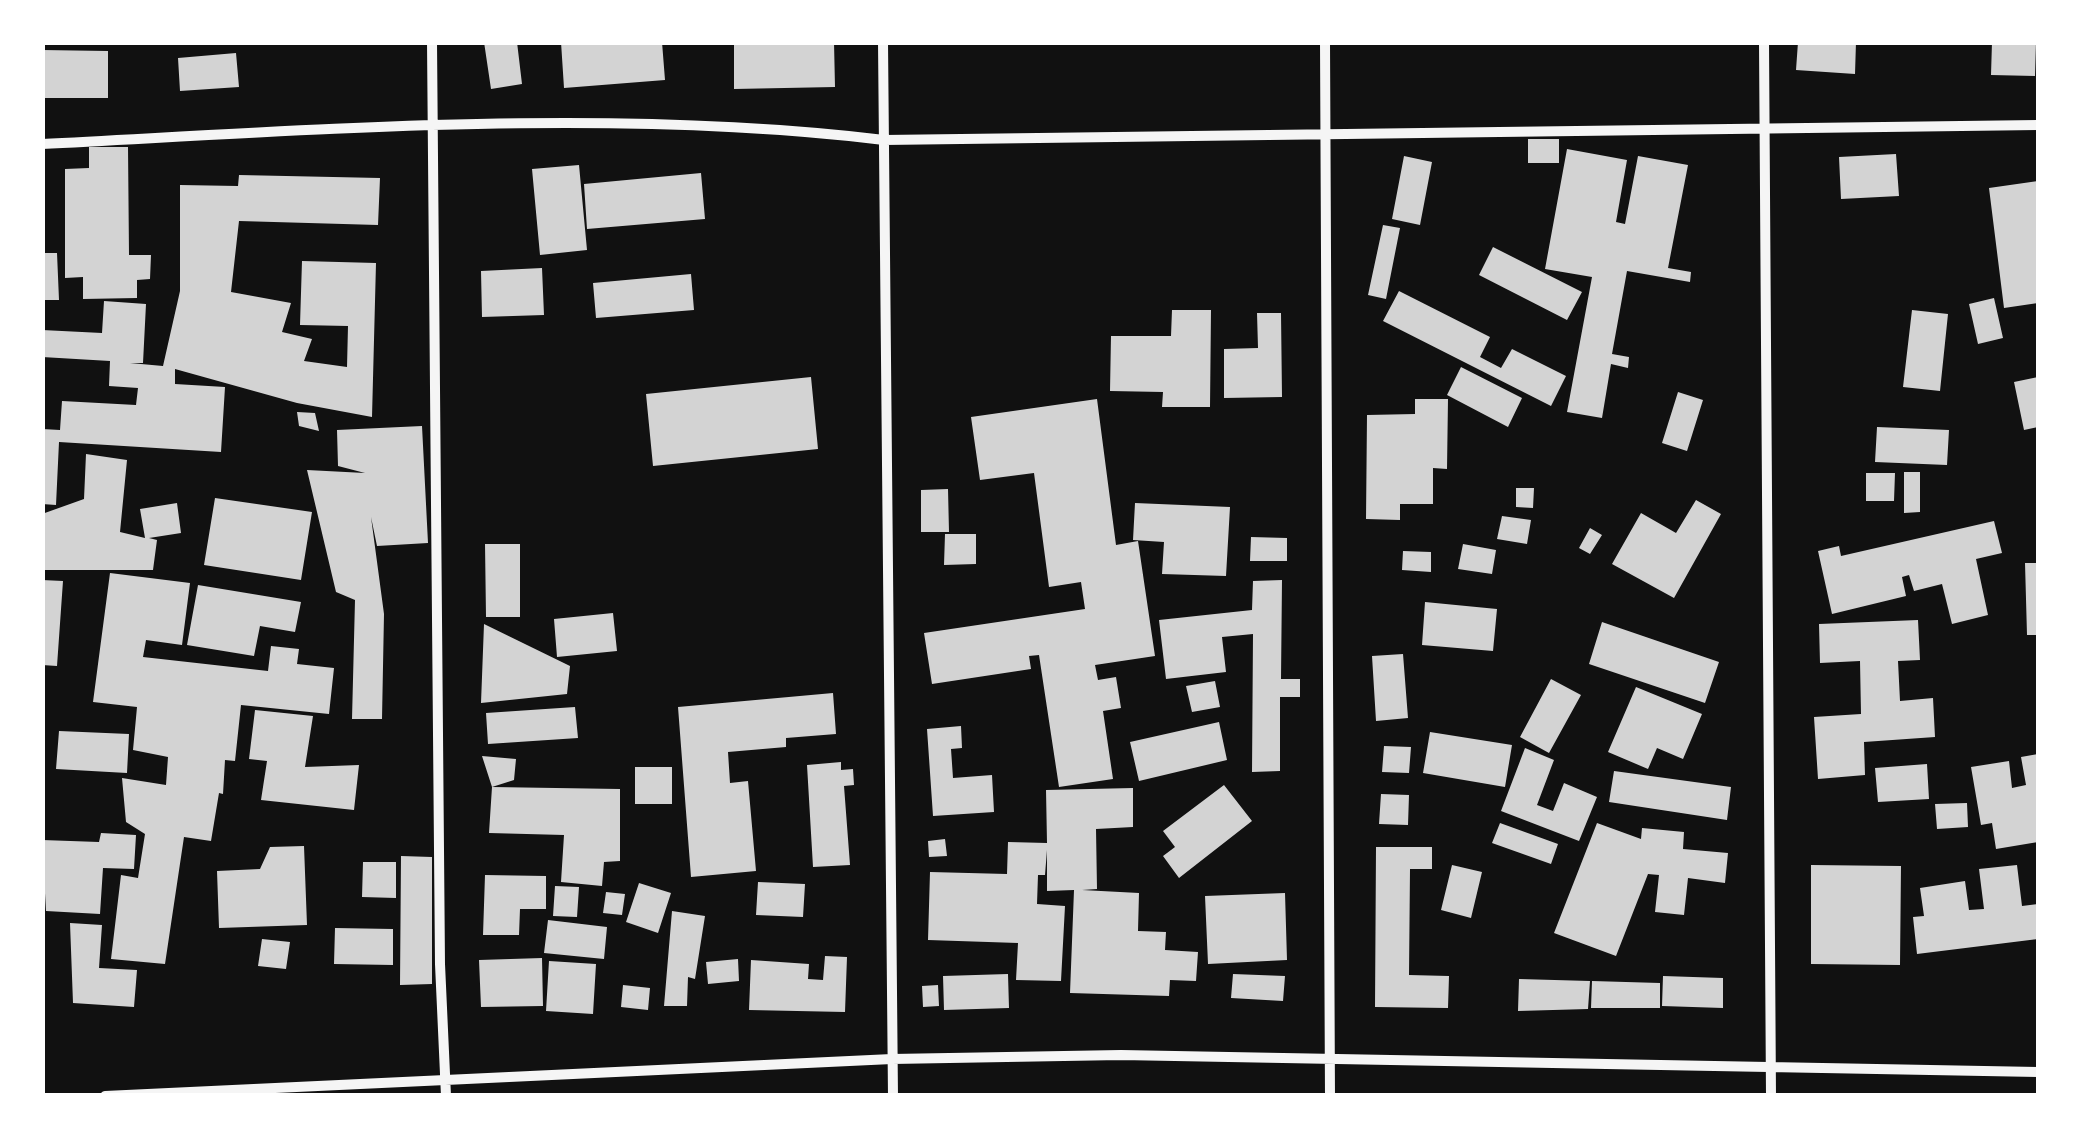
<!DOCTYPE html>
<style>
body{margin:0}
#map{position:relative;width:2081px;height:1138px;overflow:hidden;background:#111;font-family:"Source Sans 3",sans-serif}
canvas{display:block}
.frame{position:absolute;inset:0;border:45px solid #fff;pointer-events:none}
</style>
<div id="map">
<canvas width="2081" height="1138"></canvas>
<div class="frame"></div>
</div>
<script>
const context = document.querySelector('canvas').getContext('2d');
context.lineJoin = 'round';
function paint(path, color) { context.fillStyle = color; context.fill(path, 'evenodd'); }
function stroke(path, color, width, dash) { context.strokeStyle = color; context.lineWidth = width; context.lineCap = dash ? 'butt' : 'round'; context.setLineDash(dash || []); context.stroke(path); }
paint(new Path2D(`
 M484 42H517L522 84 491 89Z
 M561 42H662L665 80 564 88Z
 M734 42H834L835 87 734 89Z
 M1798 42H1856L1855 74 1796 70Z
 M1992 42H2036L2035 76 1991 75Z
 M42 50 108 51V98H42Z
 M236 53 239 87 180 91 178 58Z
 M1528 139H1559V163H1528Z
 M89 147H128L129 255H151L150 279 137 280V298L83 299V277L65 278V169L89 168Z
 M1567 149 1627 160 1616 222 1625 224 1638 156 1688 165 1668 268 1691 272 1690 282 1627 271 1612 354 1629 357 1628 368 1611 364 1602 418 1567 412 1592 277 1545 269Z
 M1896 154 1899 196 1841 199 1839 157Z
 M1404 156 1432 162 1420 225 1392 219Z
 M579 165 587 250 540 255 532 169Z
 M701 173 705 219 587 229 584 184Z
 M239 175 380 178 378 225 239 221 231 292 291 303 282 332 312 339 304 361 347 367 348 326 300 325 302 261 376 263 372 417 297 403 175 369V384L225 387 221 452 59 442 56 505 42 504V429L60 430 62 401 136 405 138 388 109 386 110 361 42 357V330L102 333 104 301 146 304 143 363H130L163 366 180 291V185L238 186Z
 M2038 181V303L2004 308 1989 188Z
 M1383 225 1400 228 1386 299 1368 295Z
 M1493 247 1582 292 1567 320 1479 275Z
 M42 253H57L59 300H42Z
 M542 268 544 315 482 317 481 271Z
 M691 274 694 310 596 318 593 283Z
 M1399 291 1490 337 1480 357 1501 368 1512 349 1566 376 1551 406 1383 321Z
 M1994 298 2003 338 1978 344 1969 304Z
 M1172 310H1211L1210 407H1162L1163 392 1110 391 1111 336H1171Z
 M1912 310 1948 314 1940 391 1903 387Z
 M1257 313H1281L1282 397 1224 398V349L1258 348Z
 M1461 367 1522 398 1508 427 1447 395Z
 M811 377 818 449 653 466 646 394Z
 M2038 377V427L2024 430 2014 382Z
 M1678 392 1703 400 1687 451 1662 443Z
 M1097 399 1116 545 1138 541 1155 656 1095 665 1098 680 1116 677 1121 708 1103 711 1113 779 1059 787 1039 655 1029 656 1031 669 932 684 924 633 1085 609 1081 582 1049 587 1034 473 980 480 971 417Z
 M1415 399H1448L1447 469 1433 468V504H1400V520L1366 519 1367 415 1415 414Z
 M297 412 315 413 319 431 299 426Z
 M422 426 428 543 377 546 371 517 384 614 382 719H352L355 600 336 592 307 470 365 473 338 466 337 430Z
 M1877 427 1949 430 1947 465 1875 462Z
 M86 454 127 460 120 532 145 538 140 509 177 503 181 533 149 538 157 540 153 570H42V514L84 499Z
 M1904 472H1920V512L1904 513Z
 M1866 473H1895L1894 501H1866Z
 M1516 488H1534L1533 508 1516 507Z
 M948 489 949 532H921V490Z
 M215 498 312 512 301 580 204 565Z
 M1696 500 1721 514 1674 598 1612 564 1641 513 1676 533Z
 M1135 503 1230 507 1226 576 1162 574 1164 542 1133 540Z
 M1502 516 1531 520 1527 544 1497 539Z
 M1994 521 2002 553 1976 559 1988 615 1952 624 1942 584 1914 591 1909 575 1902 577 1906 596 1832 614 1818 551 1839 546 1841 556Z
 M1590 528 1602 535 1590 554 1579 548Z
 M945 534H976V564L944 565Z
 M1251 537 1287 538V561H1250Z
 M485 544H520V617H486Z
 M1463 544 1496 550 1492 574 1458 569Z
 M1403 551 1431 552V572L1402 570Z
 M2025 563H2038V635H2027Z
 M110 573 190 583 182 645 146 640 143 657 268 671 271 646 299 649 297 664 334 668 329 714 241 705 235 761 225 760 223 794 219 793 211 841 184 837 165 964 111 959 121 875 138 878 145 834 126 822 122 778 166 785 168 757 133 750 137 707 93 702Z
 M42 580 63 581 57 666 42 665Z
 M1282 580 1281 679H1300V697H1280V771L1252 772 1253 634 1222 637 1226 672 1166 679 1159 620 1252 610 1253 581Z
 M198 585 301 602 295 632 260 626 254 656 187 645Z
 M1425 602 1497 609 1493 651 1422 645Z
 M613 613 617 651 557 657 554 619Z
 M1918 620 1920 660 1898 661 1900 701 1933 698 1935 737 1864 742 1865 775 1818 779 1814 717 1861 714 1860 661 1820 663 1819 624Z
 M1602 622 1719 662 1705 703 1589 664Z
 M484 624 570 666 567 694 481 703Z
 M1403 654 1408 718 1376 721 1372 656Z
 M1551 679 1581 695 1549 753 1520 737Z
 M1215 681 1220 707 1192 712 1186 686Z
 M1636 687 1702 714 1683 759 1657 748 1648 769 1608 752Z
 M833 693 836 734 786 738V747L728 752 730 783 748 781 756 871 691 877 678 707Z
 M575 707 578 738 488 744 486 713Z
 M255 710 313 716 305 767 359 765 354 810 261 800 267 761 249 759Z
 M1219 722 1227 760 1139 781 1130 742Z
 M961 726 962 748 951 749 953 778 992 775 994 812 933 816 927 729Z
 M59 731 129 734 127 773 56 769Z
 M1430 732 1512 745 1505 787 1423 773Z
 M1384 746 1411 747 1409 773 1382 772Z
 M1525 748 1554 760 1537 805 1553 811 1564 783 1597 797 1579 841 1501 811Z
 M2038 754V842L1996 849 1992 823 1981 825 1971 767 2009 761 2012 788 2026 785 2021 757Z
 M482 756 516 759 514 780 492 787Z
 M841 762V770L853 769 854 785 844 786 850 865 813 867 807 765Z
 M1927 764 1929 799 1878 802 1875 768Z
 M635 767H672V804H635Z
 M1614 771 1731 787 1727 820 1609 802Z
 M1224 785 1252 821 1179 878 1163 856 1175 847 1163 831Z
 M492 787 620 789V861L604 862 602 886 561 882 564 835 489 833Z
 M1133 788V827L1096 829 1097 889 1082 890 1139 893 1138 931 1166 932 1165 950 1198 952 1196 981 1170 980 1169 996 1070 993 1074 890 1047 891V850L1045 875H1038L1037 904 1065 906 1061 981 1016 980 1018 943 928 940 930 872 1007 874 1008 842 1047 843 1046 790Z
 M1381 794 1409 795 1408 825 1379 824Z
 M1967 803 1968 827 1937 829 1935 804Z
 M1500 823 1558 844 1551 864 1492 843Z
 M1597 823 1641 839 1642 828 1684 832 1683 849 1728 853 1725 883 1688 878 1684 915 1655 912 1659 875 1648 874 1616 956 1554 933Z
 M101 833 136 835 134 869 103 868 100 914 46 911 42 840 99 842Z
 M945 839 947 856 929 857 928 841Z
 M304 846 307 925 219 928 217 871 260 869 270 847Z
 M1376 847H1432V869H1410L1409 975 1449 976 1448 1008 1375 1007Z
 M401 856 432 857V984L400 985Z
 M363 862H396V898L362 897Z
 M1452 865 1482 872 1471 918 1441 910Z
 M1811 865 1901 866 1900 965 1811 964Z
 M2017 865 2022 906 2038 904V939L1917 954 1913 917 1924 916 1920 888 1965 881 1969 910 1984 909 1979 869Z
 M485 875 546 876V909H520L519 935H483Z
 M758 882 805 884 803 917 756 915Z
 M639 883 671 893 658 933 626 922Z
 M555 886 579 887 577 917 553 916Z
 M606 892 625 894 622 915 603 913Z
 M1285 893 1287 960 1208 964 1205 896Z
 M672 911 705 916 695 979 688 977 687 1006H664Z
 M548 920 607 927 604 959 544 953Z
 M70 923 102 925 99 968 137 970 134 1007 73 1003Z
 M335 928 393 929V965L334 964Z
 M262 939 290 942 286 969 258 966Z
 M825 956 847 957 845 1012 749 1010 751 960 809 964 808 979 823 980Z
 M542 958 543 1006 481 1007 479 960Z
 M738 959 739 981 708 984 706 962Z
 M549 961 596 964 593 1014 546 1011Z
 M1008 974 1009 1008 944 1010 943 976Z
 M1233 974 1285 976 1283 1001 1231 998Z
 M1663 976 1723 978V1008L1662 1006Z
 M1519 979 1590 981 1588 1009 1518 1011Z
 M1592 981 1660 983V1008H1591Z
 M623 985 650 988 648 1010 621 1007Z
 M938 985 939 1006 923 1007 922 986Z`), '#d3d3d3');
stroke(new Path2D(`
 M432 42 440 964 446 1096
 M883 42 893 1096
 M1325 42 1330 1096
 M1764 42 1771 1096
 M42 144C319 130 609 107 884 140L2038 125
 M105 1096 892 1059 1121 1055 2038 1072`), '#f5f5f5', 10);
</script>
